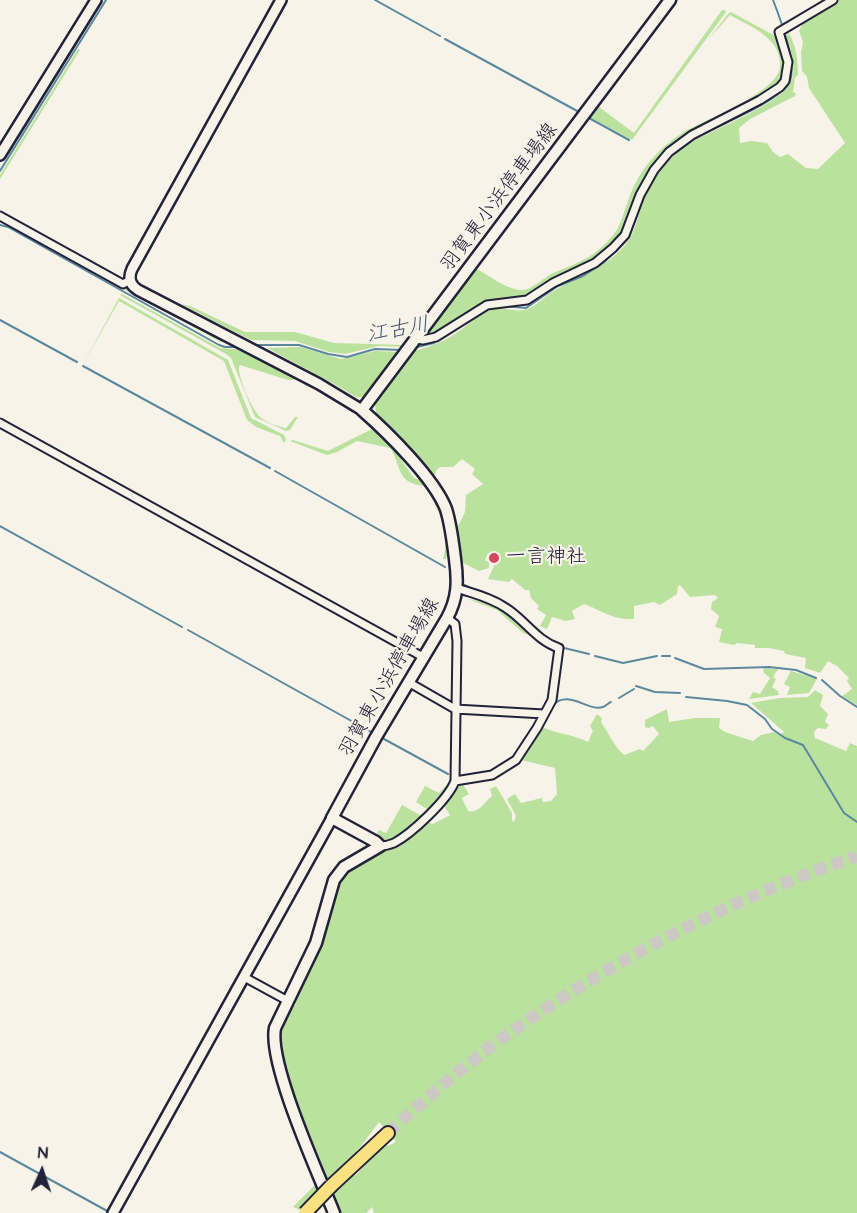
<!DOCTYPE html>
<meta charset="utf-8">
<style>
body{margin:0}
#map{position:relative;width:857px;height:1213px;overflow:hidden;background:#f7f3e8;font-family:"Architects Daughter",sans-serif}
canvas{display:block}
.north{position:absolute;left:12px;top:1141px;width:60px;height:60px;-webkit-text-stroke:4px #f7f3e8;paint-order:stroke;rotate:3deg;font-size:16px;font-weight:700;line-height:24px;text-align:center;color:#22223b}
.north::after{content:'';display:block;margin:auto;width:21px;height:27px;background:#22223b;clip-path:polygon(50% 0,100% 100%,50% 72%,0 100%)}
</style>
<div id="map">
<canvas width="857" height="1213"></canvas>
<div class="north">N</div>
</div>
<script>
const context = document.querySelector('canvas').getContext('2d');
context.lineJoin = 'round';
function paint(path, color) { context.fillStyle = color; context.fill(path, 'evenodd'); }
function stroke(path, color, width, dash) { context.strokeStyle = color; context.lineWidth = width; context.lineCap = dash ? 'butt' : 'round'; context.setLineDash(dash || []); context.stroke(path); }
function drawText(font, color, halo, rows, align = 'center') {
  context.font = font + ' "Architects Daughter","Klee One",sans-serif'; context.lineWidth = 4.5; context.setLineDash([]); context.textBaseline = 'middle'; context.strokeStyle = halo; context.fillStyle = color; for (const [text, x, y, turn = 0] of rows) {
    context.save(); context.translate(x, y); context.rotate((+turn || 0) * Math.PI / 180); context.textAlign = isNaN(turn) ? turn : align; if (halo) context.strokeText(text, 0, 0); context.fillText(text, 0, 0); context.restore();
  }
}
paint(new Path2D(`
 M674 0H677L599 107 634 133 722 10H725L726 12 632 140 588 116Z
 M839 0H857V705L842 696 852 689 847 681 849 678 837 666 828 661 820 673 805 668 806 658 785 654 784 651 769 648H755V645L737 643 734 645 719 642 722 629 715 627 719 616 711 609 712 602 718 598 715 595 690 597 680 585 678 586 677 594 660 605 654 602 634 606V619C612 620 603 611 584 604L572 611 575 619 566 621 552 617 547 629 540 626 546 615 537 609 539 606 531 598 529 590H525L512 579 509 582 488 579 499 555 488 553 485 560 489 562V568L479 571 461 562 457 528 465 512 466 495 483 484 472 474 475 469 462 459 453 467H440L436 471 435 475 433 474 376 413 375 404 412 351C430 348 447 340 462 329 470 323 477 315 487 310 501 304 515 314 527 309 538 305 547 294 557 289 583 274 604 269 625 245 636 232 638 214 644 199 651 183 662 166 675 154 699 131 788 106 793 76 795 62 790 48 786 36L789 33C796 46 798 60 798 75L795 77 793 92 796 93 795 96 750 119 739 128 740 143 751 141 767 143 773 152 780 157 788 154 806 168 818 169 845 143 809 88 807 77 802 71 801 52 803 42 799 31 803 23Z
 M731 12 779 38 785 56V76L779 85 725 117 658 162 624 234 602 256 531 297 504 300 435 336 423 337 474 269H477C492 277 514 296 530 288 538 284 545 277 553 273 580 262 598 256 616 231 622 222 624 211 628 201 638 171 657 149 684 132 705 120 778 92 780 67 782 38 751 27 730 15L707 41 728 14Z
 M78 49 80 50 0 179V175Z
 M124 287 127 288 234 343 221 342 123 289Z
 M122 294 220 348 248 350 295 376 294 380H288L240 365 239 366C238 378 251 407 259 416 265 422 278 427 286 428L295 417H298L290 430 286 431 255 417 231 358 226 354 120 295Z
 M119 298 228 360 251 418 284 435 286 440 284 443 280 436 256 427 247 420 224 361 119 301 83 364Z
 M181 304 190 306 245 332H295L334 343 406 345V347L379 346 345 354 329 352 295 341 251 340Z
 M300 347 341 359 375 351 401 352 368 398 356 397 336 385 267 348Z
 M374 428 399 455 404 464 414 478 424 481 434 497 442 514 448 542V552L446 559H443C451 535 438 506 424 486 395 483 402 465 390 448L357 441 337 452 327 455 290 441 293 440 328 451Z
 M465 598C477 601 490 604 501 610 521 620 536 639 555 651L556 654 527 634 523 633 497 610Z
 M764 668 778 669 773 677 776 679 772 687 778 691 779 695 749 699 753 692 760 694 770 678 763 672Z
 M791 671 817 679 809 693 787 695 790 687 784 684Z
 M815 690 823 695 820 706 828 714 825 722 829 725 826 729 818 728 814 732 815 738 846 751 850 743 857 746V1213H374L372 1207 366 1213H337L330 1195 350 1177 356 1175 385 1144 388 1146 396 1142 379 1122 362 1145 326 1183 292 1097 276 1036 288 1007 296 1005 293 996 339 875 424 821 433 824 450 815 442 803 462 783 469 794 462 798 468 811C479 814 484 802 492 796L490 789 496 786 512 813V820L514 822 516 816 507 799 515 794 521 803 542 798 543 802 551 801 557 794 555 768 521 760 542 727C557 734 572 734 588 742L593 731 590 726 597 714 602 718 601 722C609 733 613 745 624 755L640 749 643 751 659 734 653 726 648 728 645 727V720L667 709 669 722 695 718H720L719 728 725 732 753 741 761 735 774 732 779 735 784 732 751 703 779 698 808 697Z
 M451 782C444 796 404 840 388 842 383 842 379 839 375 837L379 830 386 833 402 805 420 815 427 809 416 802 425 786 439 793 447 784Z
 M248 985 253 986 283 1002 271 1033 321 1188 300 1210 293 1207 317 1183 287 1102 269 1048 270 1026 281 1003Z`), '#bae29e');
stroke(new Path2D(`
 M375 0 440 36
 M445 39 579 112
 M589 118 629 140
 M698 136C718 126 782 100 790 81 797 63 780 18 773 0
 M0 171 106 0
 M0 225 8 227 219 345 225 347H239
 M503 306 526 308 558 286 583 276 603 263 622 245 629 237 647 188
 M0 320 77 362
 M254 345H299L328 354 347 357 375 349 401 350
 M413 348 434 343 474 317
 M83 366 270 468
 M275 471 445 567
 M0 526 182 627
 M465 585 474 590
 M188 630 373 733
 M560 647 589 654
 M595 656 623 663 657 656
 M662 656H670
 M675 658 704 669 769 667 796 670 816 678
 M822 680 840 696 857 707
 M636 686 655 692 680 693
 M686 697 727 701 747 705 765 719 772 729 785 738 803 745 844 813 857 822
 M619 698 634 689
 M553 705C569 689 588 712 603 707 606 706 608 703 611 702
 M384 739 448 774
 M467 783 489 779
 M0 1152 109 1212`), '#5a889e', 2);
stroke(new Path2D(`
 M388 1133C421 1103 454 1074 489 1048 600 966 727 900 857 856`), '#ccc9c5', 12, [12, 6]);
const minor = new Path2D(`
 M0 216 123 284 130 280
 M417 339 423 340 436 337 487 305 527 300 553 283 595 263 613 248 625 235 640 195 654 170 669 152 692 135 760 100 780 87 785 81 788 62 779 32 833 0
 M0 423 423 657
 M447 618 455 624 457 641 455 781
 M408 682 455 709 544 714
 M380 846C385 846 389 845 394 843 411 834 448 800 455 781L492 775 516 760 537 728 552 700 559 648C537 641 525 620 506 608 492 598 474 594 457 588
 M244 977 288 1001`);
const tertiary = new Path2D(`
 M281 0 132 269C128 278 130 285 138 290L319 384 362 410
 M0 155 96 0
 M113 1213 332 818`);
const secondary = new Path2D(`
 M334 1213C319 1175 268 1064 275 1028L316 943 334 880 344 867 380 846 376 842 332 818 376 737 447 618C458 598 458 581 455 559 453 543 451 525 446 509 434 478 387 432 362 410L670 0`);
const motorway = new Path2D(`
 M331 1186 388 1133`);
stroke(minor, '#22223b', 11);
stroke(tertiary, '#22223b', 14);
stroke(secondary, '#22223b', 15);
stroke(motorway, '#22223b', 16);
stroke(minor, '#f7f3e8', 7);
stroke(tertiary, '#f7f3e8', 9);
stroke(secondary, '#f7f3e8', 10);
stroke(motorway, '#f9e181', 12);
const motorwayBridge = new Path2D(`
 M305 1213 331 1186`);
stroke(motorwayBridge, '#22223b', 16, []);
stroke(motorwayBridge, '#f9e181', 12);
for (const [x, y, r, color] of [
 [494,558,6,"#d1495b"]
]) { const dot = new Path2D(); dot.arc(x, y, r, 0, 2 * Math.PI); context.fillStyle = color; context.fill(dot); stroke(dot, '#f7f3e8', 2); }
drawText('20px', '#22223b', '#f7f3e8', [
 ["羽賀東小浜停車場線",500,198,-53],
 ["羽賀東小浜停車場線",390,678,-60]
]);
drawText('20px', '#22223b', '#f7f3e8', [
 ["一言神社",506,558]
], 'left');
drawText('italic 21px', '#3e556d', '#f7f3e8', [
 ["江古川",398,331,-10]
]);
</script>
